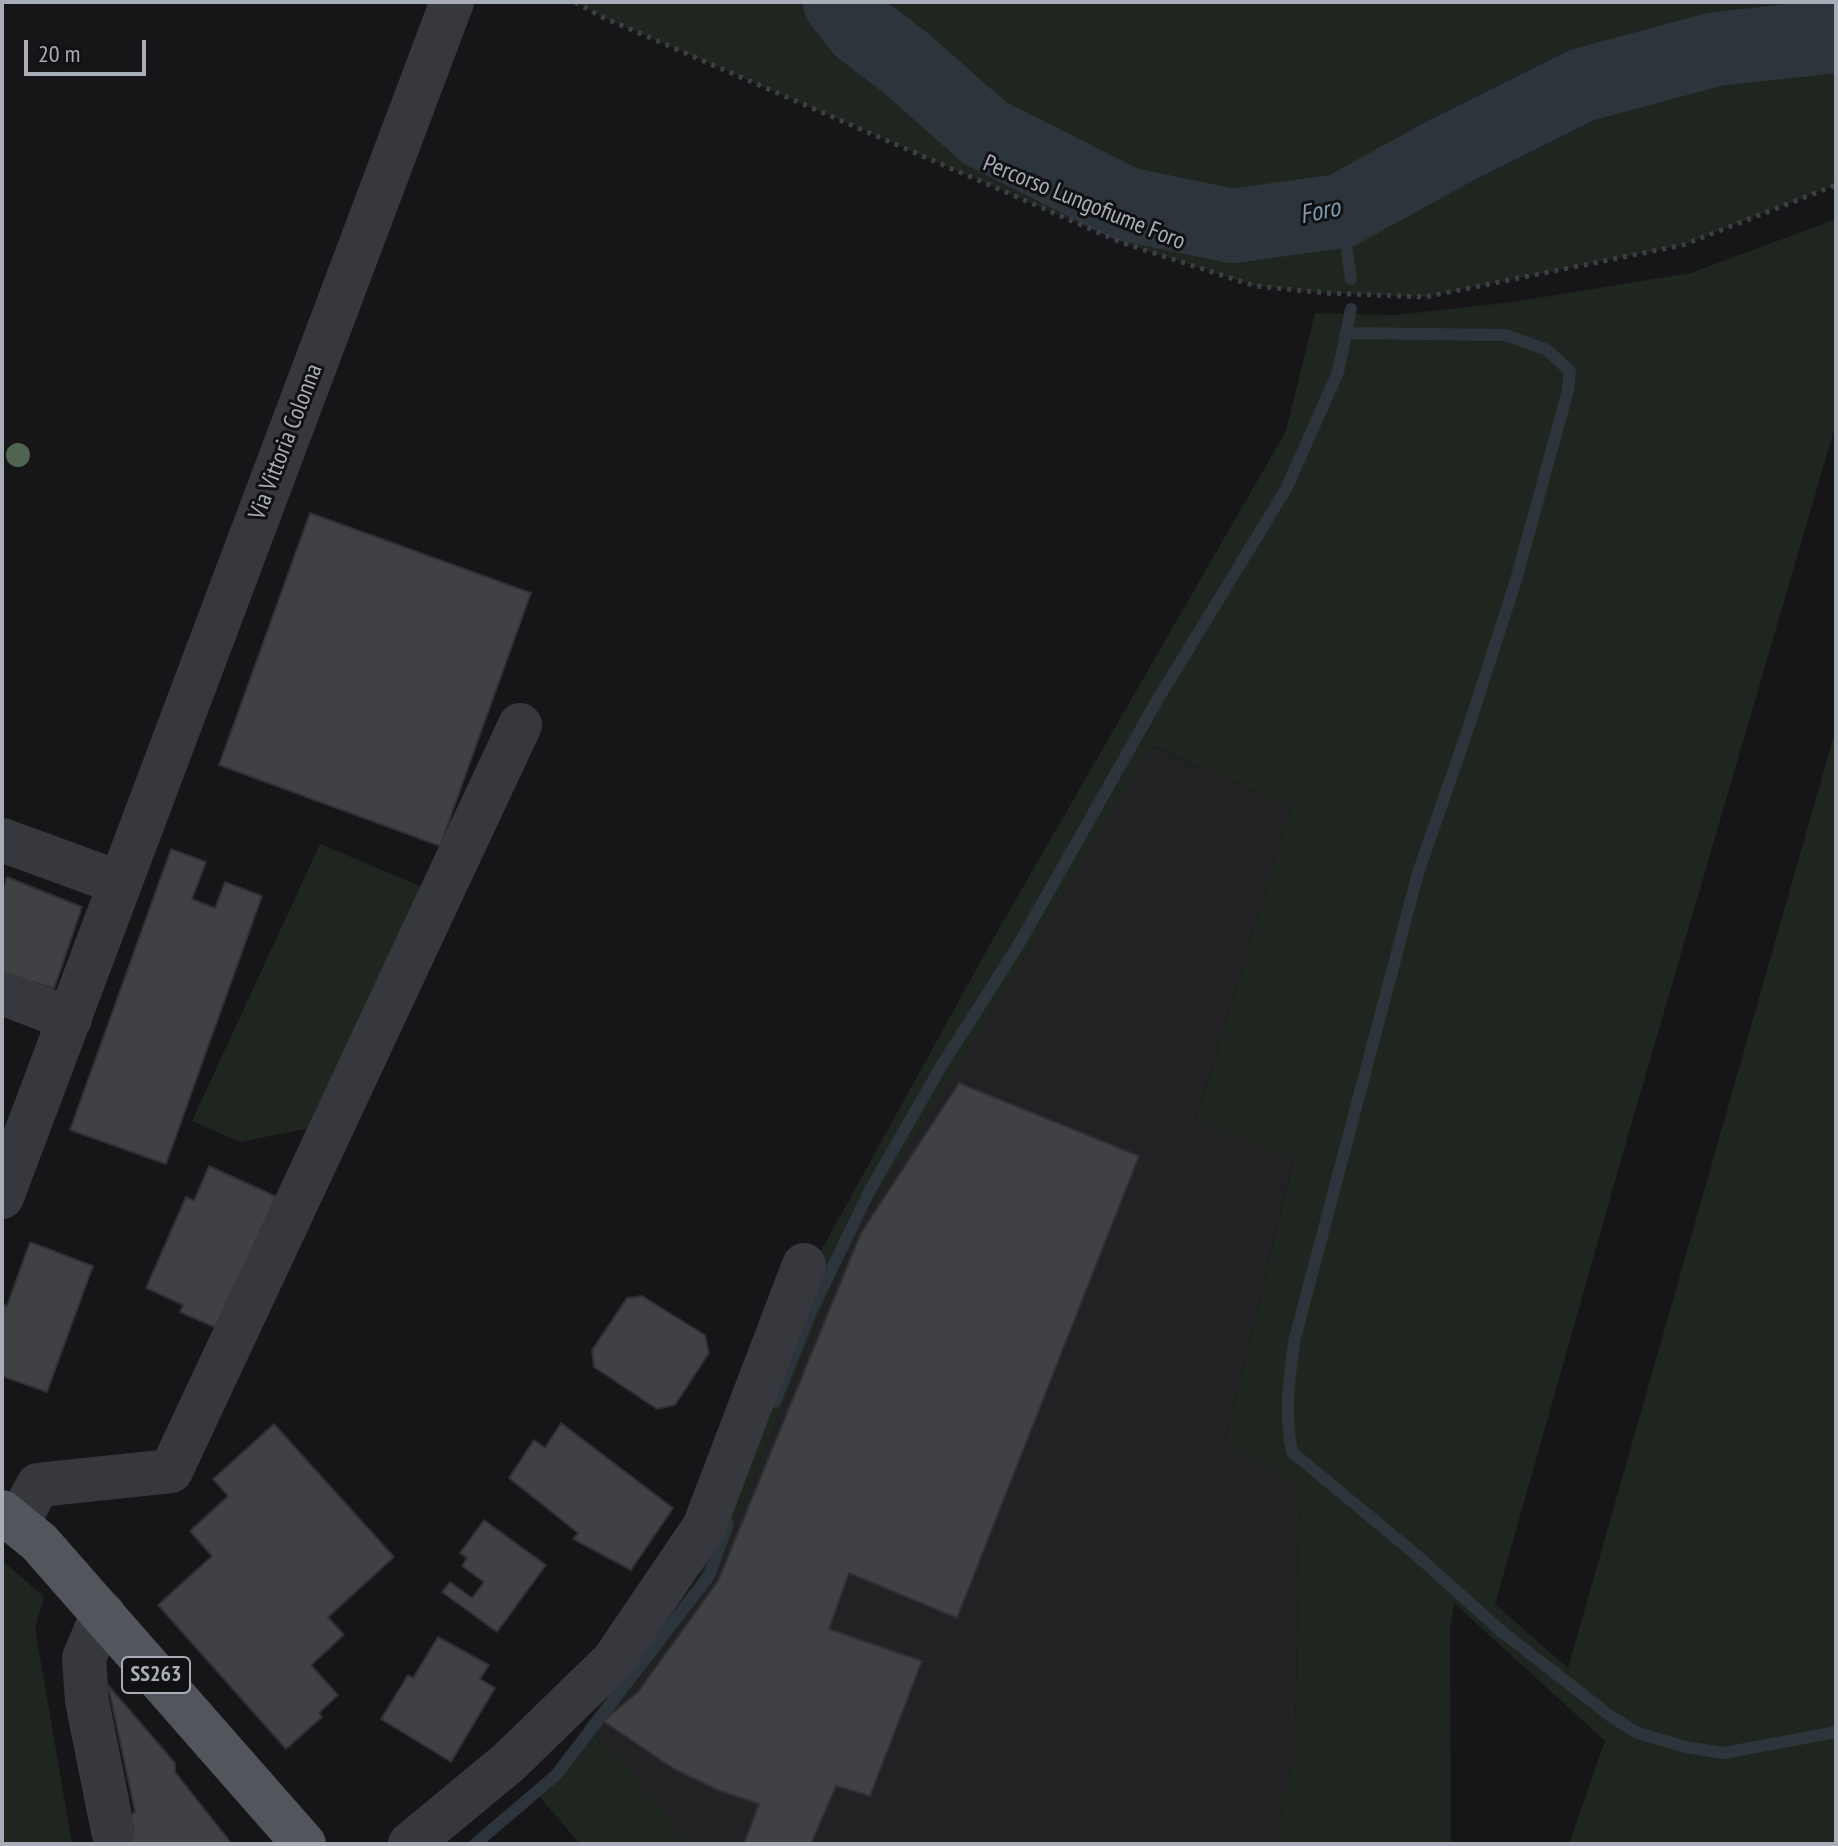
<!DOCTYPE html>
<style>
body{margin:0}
#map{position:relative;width:1838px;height:1846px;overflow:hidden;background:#161618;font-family:"PT Sans Narrow",sans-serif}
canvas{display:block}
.frame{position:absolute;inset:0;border:4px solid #a8adb8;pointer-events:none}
.scale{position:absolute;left:24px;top:40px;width:122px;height:36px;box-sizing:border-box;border:4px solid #a8adb8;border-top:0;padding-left:10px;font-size:24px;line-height:28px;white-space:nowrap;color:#a8adb8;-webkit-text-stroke:6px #111113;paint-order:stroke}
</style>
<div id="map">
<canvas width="1838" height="1846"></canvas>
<div class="frame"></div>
<div class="scale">20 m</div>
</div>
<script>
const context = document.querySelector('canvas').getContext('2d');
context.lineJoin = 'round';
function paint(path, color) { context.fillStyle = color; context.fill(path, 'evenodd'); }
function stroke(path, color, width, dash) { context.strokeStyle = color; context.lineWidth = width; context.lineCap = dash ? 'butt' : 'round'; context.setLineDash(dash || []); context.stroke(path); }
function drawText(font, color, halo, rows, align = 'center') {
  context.font = font + ' "PT Sans Narrow",sans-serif'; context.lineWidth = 6; context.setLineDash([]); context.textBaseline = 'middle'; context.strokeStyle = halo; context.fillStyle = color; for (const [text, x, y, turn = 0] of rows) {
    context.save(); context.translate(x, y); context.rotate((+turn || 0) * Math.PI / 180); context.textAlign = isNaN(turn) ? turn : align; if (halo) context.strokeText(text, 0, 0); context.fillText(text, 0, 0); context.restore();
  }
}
paint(new Path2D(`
 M1151 746 1291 806 1196 1119 1294 1158 1225 1441 1300 1486 1295 1742 1275 1844H689L630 1770 594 1736 595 1731 652 1663 709 1586 855 1230 954 1075Z`), '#222225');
paint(new Path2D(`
 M575 2H1836V185L1683 245 1425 297 1327 293 1255 286 1123 243 600 16Z
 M1836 219V423L1629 1132 1495 1604 1568 1668 1836 728V1844H1569L1605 1741 1454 1603 1450 1628 1451 1844H1275L1295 1742 1300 1486 1225 1442 1294 1159 1196 1120 1291 806 1152 746 954 1075 855 1230 709 1586 652 1663 595 1731 594 1736 630 1770 689 1844H580L539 1796 593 1736 583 1728 699 1577 811 1269 993 939 1286 431 1315 313 1396 315 1513 302 1691 273Z
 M320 844 434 892 325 1125 240 1142 192 1121Z
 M2 1560 44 1597 35 1628 72 1844H2Z`), '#1e261f');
stroke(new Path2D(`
 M1341 211 1351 279
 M1346 333 1505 335 1547 350 1570 371 1568 390 1516 580 1467 732 1418 873 1295 1338C1289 1379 1284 1411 1292 1452L1414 1553 1501 1631 1613 1718 1638 1733 1685 1747 1724 1753 1836 1732
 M775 1402 811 1312 870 1190 942 1065 1019 944 1158 699 1286 489 1338 372 1351 309
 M475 1844 556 1775 709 1576 728 1524`), '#2c353c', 12);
stroke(new Path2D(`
 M840 2 861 29 907 64 985 133 1126 204 1232 226 1341 211 1450 151 1582 85 1716 49 1836 36`), '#2c353c', 74);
const building = new Path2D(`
 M310 513 531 593 440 846 219 765Z
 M171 849 206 862 192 899 215 908 225 882 262 896 166 1164 70 1130Z
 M7 877 82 907 54 989 34 982 2 979V891Z
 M959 1083 1139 1156 957 1618 849 1573 829 1629 922 1661 870 1796 836 1786 811 1844H744L759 1804 718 1790 674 1769 603 1721 638 1692 718 1581 861 1233Z
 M209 1166 288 1202 230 1334 180 1312 183 1305 146 1288 186 1197 194 1201Z
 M30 1242 93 1266 47 1392 2 1376V1304L7 1306Z
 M642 1296 705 1335 709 1353 675 1405 657 1409 594 1367 592 1350 627 1298Z
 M561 1423 673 1508 631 1570 573 1539 578 1533 509 1478 534 1440 545 1448Z
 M274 1424 394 1557 328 1617 344 1635 311 1665 338 1695 319 1713 322 1717 286 1749 158 1605 212 1556 190 1531 228 1496 213 1479Z
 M484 1520 546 1565 497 1632 442 1592 450 1582 472 1598 484 1582 462 1566 467 1558 460 1553Z
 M438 1637 489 1665 480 1679 495 1688 451 1762 381 1719 408 1675 413 1678Z
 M108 1685 175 1763V1772L232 1844H128L127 1818 135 1812Z`);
paint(building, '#404145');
stroke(building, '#303034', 2);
stroke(new Path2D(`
 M575 2 600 16 1123 243 1255 286 1327 293 1425 297 1683 245 1836 185`), '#3d3f44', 5, [4, 6]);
stroke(new Path2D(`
 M2 840 120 883
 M2 993 70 1019
 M2 1197 452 2
 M17 1524 38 1485 171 1471 520 725
 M103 1613 84 1658 87 1701 113 1831
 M410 1844 509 1762 613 1661 704 1527 804 1265`), '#37383d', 44);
stroke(new Path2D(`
 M2 1512 39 1542 304 1844`), '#53555c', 44);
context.fillStyle = '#506452';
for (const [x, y] of [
 [18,455]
]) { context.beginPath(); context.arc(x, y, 12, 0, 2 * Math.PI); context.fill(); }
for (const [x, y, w] of [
 [156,1675,68]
]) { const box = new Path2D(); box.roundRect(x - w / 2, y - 18, w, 36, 6); context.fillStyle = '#111113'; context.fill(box); stroke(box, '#a8adb8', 2); }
drawText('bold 22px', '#a8adb8', null, [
 ["SS263",156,1675]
]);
drawText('24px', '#a8adb8', '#111113', [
 ["Percorso Lungofiume Foro",1084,203,22],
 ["Via Vittoria Colonna",286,442,-69]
]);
drawText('italic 26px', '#7f9bb3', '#111113', [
 ["Foro",1320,212,-12]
]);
</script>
